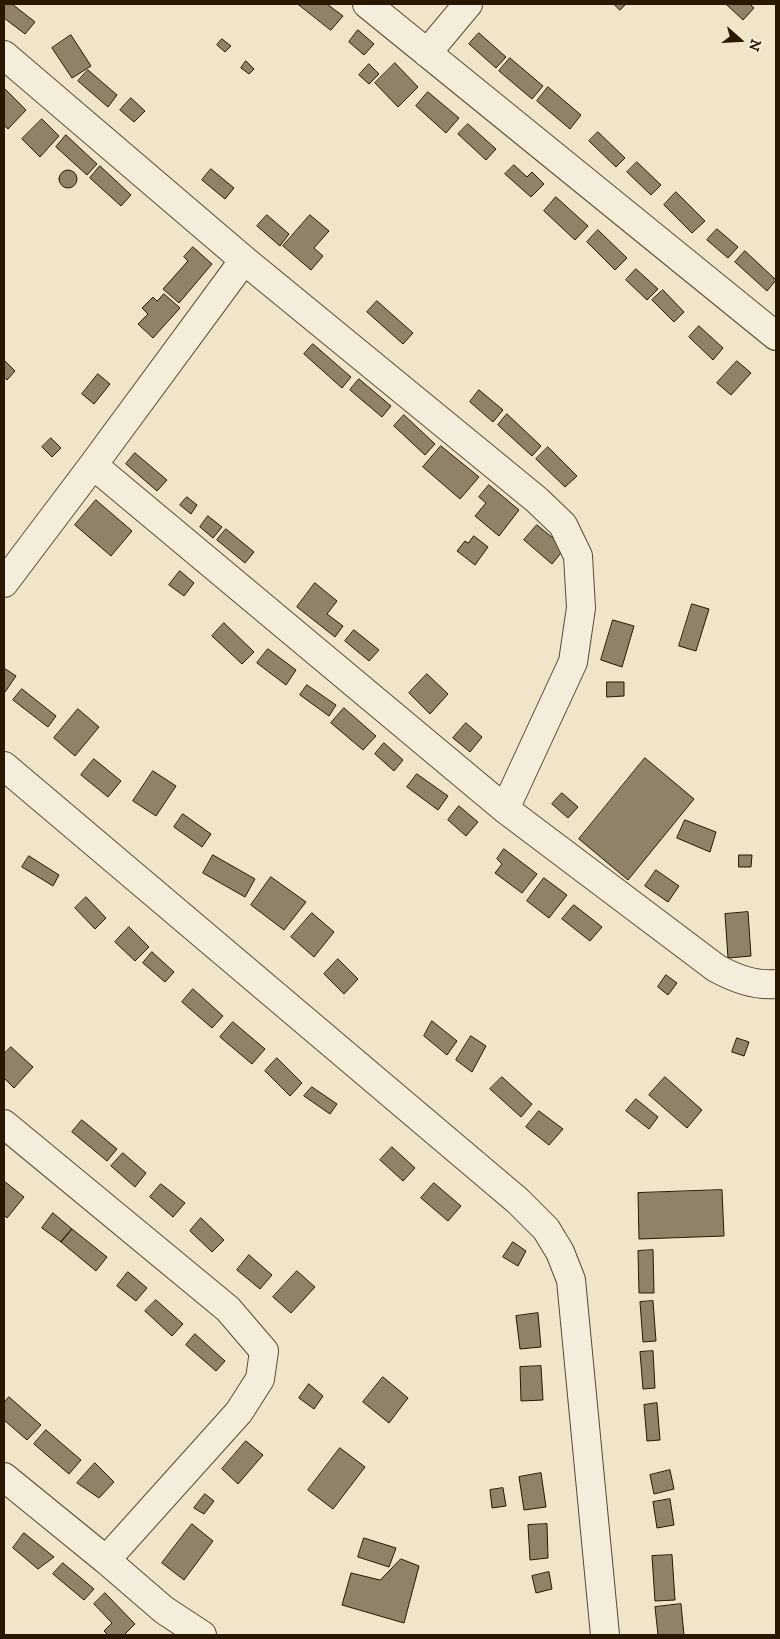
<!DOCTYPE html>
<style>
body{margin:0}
#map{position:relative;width:780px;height:1639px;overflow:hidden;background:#f0e4c9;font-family:"IM FELL DW Pica",serif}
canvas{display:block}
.frame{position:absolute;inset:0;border:5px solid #291701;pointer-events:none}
.north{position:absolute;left:715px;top:15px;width:50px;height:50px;-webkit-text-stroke:4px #f5eddc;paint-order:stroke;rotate:109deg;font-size:14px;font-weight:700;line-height:20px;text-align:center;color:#291701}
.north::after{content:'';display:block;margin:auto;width:18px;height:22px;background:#291701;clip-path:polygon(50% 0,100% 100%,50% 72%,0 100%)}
</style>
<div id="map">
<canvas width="780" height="1639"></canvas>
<div class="frame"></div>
<div class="north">N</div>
</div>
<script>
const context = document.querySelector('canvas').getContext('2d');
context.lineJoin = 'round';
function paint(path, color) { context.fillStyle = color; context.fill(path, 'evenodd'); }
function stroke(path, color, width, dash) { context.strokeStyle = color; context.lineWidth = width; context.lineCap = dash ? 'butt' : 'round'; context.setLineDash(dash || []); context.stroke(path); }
const building = new Path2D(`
 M4 4H12L35 22 25 34 4 18Z
 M298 4H327L343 16 331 30Z
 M614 4H626L620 10Z
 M728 4H750L754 8 743 20 727 5Z
 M358 30 374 44 364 55 349 42Z
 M479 33 506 57 496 68 469 44Z
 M71 35 91 66 72 78 52 48Z
 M222 39 231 46 225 52 217 45Z
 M510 58 543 86 532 99 499 71Z
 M246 61 254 69 249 74 241 68Z
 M395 63 418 87 398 107 375 83Z
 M369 64 379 74 369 84 359 75Z
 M88 70 117 95 108 107 78 81Z
 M548 87 581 115 570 129 537 101Z
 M4 88 26 110 8 129 4 125Z
 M428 92 459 118 446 133 416 106Z
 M131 98 145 111 134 122 120 110Z
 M42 119 59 136 40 157 22 139Z
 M468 124 496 149 486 160 458 134Z
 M598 132 625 158 616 167 589 141Z
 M66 135 97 164 87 175 56 147Z
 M637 162 661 185 651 195 627 172Z
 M514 165 527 177 532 172 544 184 531 197 505 174Z
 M100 166 131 195 121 206 90 178Z
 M211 169 234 188 225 199 202 180Z
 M59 179a9 9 0 1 1 18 0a9 9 0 1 1-18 0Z
 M676 192 705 221 692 233 664 205Z
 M556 197 588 226 575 240 544 211Z
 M267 215 289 234 280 246 257 226Z
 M310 215 329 231 314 248 323 256 311 270 283 246Z
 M717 229 738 247 728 258 707 240Z
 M598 230 627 258 615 270 587 242Z
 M193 247 212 264 179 303 163 289 188 261 184 257Z
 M745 251 776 280 767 291 735 262Z
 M636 269 658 289 647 300 626 280Z
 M663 290 684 312 674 322 652 300Z
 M164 294 180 308 153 338 138 324 148 314 142 308 153 297 157 301Z
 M377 301 413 333 403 344 367 312Z
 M699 326 723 348 713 360 689 337Z
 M313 344 351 377 342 388 304 354Z
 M5 361 15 371 7 380 4 377V363Z
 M737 361 751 373 731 395 717 383Z
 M98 374 110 384 94 404 82 394Z
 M359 379 391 406 382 417 350 390Z
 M479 390 503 410 493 422 470 402Z
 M507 414 541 446 532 456 498 425Z
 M404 415 435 444 425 455 394 426Z
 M51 438 61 448 52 457 42 447Z
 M441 446 479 477 460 499 423 467Z
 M548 447 577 476 565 487 536 459Z
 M135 453 167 480 157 491 126 464Z
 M489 485 519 510 499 536 475 516 486 503 479 497Z
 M187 497 197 505 191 514 180 505Z
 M96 500 132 531 111 556 75 525Z
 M208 516 222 527 213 538 200 527Z
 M537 525 565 548 552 564 524 540Z
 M226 529 254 552 245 563 217 540Z
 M474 536 488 547 475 565 457 551 465 541 468 543Z
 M180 571 194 583 184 596 169 585Z
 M315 583 337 601 327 614 343 626 335 637 297 607Z
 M692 604 709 609 696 651 679 646Z
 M613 620 634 626 622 667 601 660Z
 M224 623 254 652 242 664 212 636Z
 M354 630 379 650 369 661 345 641Z
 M268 649 296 670 286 685 257 663Z
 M4 668 16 676 5 692H4Z
 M427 674 448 694 430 714 409 693Z
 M607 682H624V696L607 697Z
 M307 685 336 705 329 716 300 695Z
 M22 689 56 716 48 727 13 700Z
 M344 708 376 736 363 750 331 723Z
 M78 709 99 727 75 756 54 738Z
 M466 723 482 737 470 752 453 738Z
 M384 743 403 760 394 771 375 754Z
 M645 758 694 799 628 880 579 839Z
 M94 759 121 781 108 797 81 775Z
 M153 771 176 786 156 816 133 801Z
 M417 774 448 796 438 810 407 787Z
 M562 793 578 807 568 818 552 804Z
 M459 806 478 822 466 836 448 820Z
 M183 814 211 834 202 847 174 827Z
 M685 820 716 832 710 852 677 838Z
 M504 849 537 874 522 893 495 873 502 864 497 859Z
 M213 855 255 879 245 897 203 873Z
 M739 855H752L751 867H739Z
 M29 856 59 875 53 886 22 867Z
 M656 870 679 886 668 902 645 886Z
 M271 877 306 902 284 930 251 905Z
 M544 878 567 895 549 918 527 901Z
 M86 897 106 918 95 929 75 908Z
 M574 905 602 927 590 941 562 919Z
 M748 912 751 956 728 958 725 914Z
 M312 913 334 932 314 957 291 937Z
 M129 927 149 947 135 961 115 942Z
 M152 952 174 972 165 982 143 963Z
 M338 959 358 979 344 994 324 974Z
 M666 975 677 983 668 995 658 987Z
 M193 989 223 1016 212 1028 182 1002Z
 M432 1021 457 1041 447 1055 424 1036Z
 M233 1022 265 1049 252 1064 220 1037Z
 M471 1036 486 1046 472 1072 456 1060Z
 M737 1038 749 1042 744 1056 732 1052Z
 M11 1047 33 1067 14 1088 4 1078V1054Z
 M277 1058 302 1083 290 1096 265 1071Z
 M502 1077 532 1104 521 1117 490 1089Z
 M665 1077 702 1110 687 1128 649 1095Z
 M312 1087 337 1104 330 1114 304 1096Z
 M636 1099 658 1117 649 1129 626 1111Z
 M539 1111 563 1129 549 1145 526 1127Z
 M82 1120 117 1149 107 1161 72 1132Z
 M392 1147 415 1168 403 1181 380 1160Z
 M123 1153 146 1173 135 1187 111 1166Z
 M4 1181 24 1197 7 1218 4 1215Z
 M434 1183 461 1206 448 1221 421 1198Z
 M161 1184 185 1203 173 1217 150 1197Z
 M722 1190 724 1236 639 1239 638 1193Z
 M53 1213 72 1229 61 1242 42 1228Z
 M201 1218 224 1240 212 1252 190 1231Z
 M72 1229 107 1257 96 1271 61 1242Z
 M513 1242 526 1251 518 1266 503 1257Z
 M653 1250 654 1293H639L638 1251Z
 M249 1255 272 1275 260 1289 237 1270Z
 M297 1271 315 1287 291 1313 273 1297Z
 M128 1272 147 1288 136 1301 117 1286Z
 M156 1300 183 1324 172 1336 145 1311Z
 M653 1301 656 1341 643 1342 640 1302Z
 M538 1313 541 1347 520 1349 516 1316Z
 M195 1334 225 1361 216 1371 186 1345Z
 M653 1351 655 1388 643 1389 640 1352Z
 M541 1366 543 1400 521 1401 520 1367Z
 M383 1377 408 1398 389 1423 363 1402Z
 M309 1384 323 1396 314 1409 299 1398Z
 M9 1397 41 1425 27 1440 4 1420V1403Z
 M657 1403 660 1440 647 1441 644 1405Z
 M46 1430 81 1460 69 1474 34 1444Z
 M246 1441 263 1455 238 1484 222 1469Z
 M340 1448 365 1467 333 1509 308 1490Z
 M95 1463 114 1482 99 1498 77 1483Z
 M670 1470 674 1489 654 1494 650 1475Z
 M541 1473 546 1507 524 1510 519 1477Z
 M503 1488 506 1506 492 1508 490 1490Z
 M205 1494 214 1501 204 1514 194 1508Z
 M670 1499 674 1525 657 1528 653 1502Z
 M192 1524 213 1541 184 1580 162 1563Z
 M547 1524 548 1558 530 1560 528 1525Z
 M24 1533 54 1557 38 1569 13 1548Z
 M364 1538 396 1548 389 1567 358 1557Z
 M672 1555 675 1600 655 1601 652 1556Z
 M401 1559 419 1566 404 1623 342 1605 351 1573 380 1580Z
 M63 1563 94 1589 84 1600 53 1574Z
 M549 1572 552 1589 536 1593 532 1576Z
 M105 1593 135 1624 124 1635H108L104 1631 112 1623 94 1604Z
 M681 1604 684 1635H658L655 1607Z`);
paint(building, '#908269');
stroke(building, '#291701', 1);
const minor = new Path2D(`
 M367 4 776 336
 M427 53 468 4
 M4 55 244 260 537 500 563 525 578 556 581 608 573 662 505 809
 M93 465 505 809 716 968C734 978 755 986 776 984
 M4 583 93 465 244 260
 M4 766 518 1201 546 1229 560 1252 571 1280 605 1635
 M4 1124 228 1309 264 1351 260 1379 239 1412 106 1560
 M4 1477 106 1560 164 1610 202 1635`);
stroke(minor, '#5b4a33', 30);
stroke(minor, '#f5eddc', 28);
</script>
